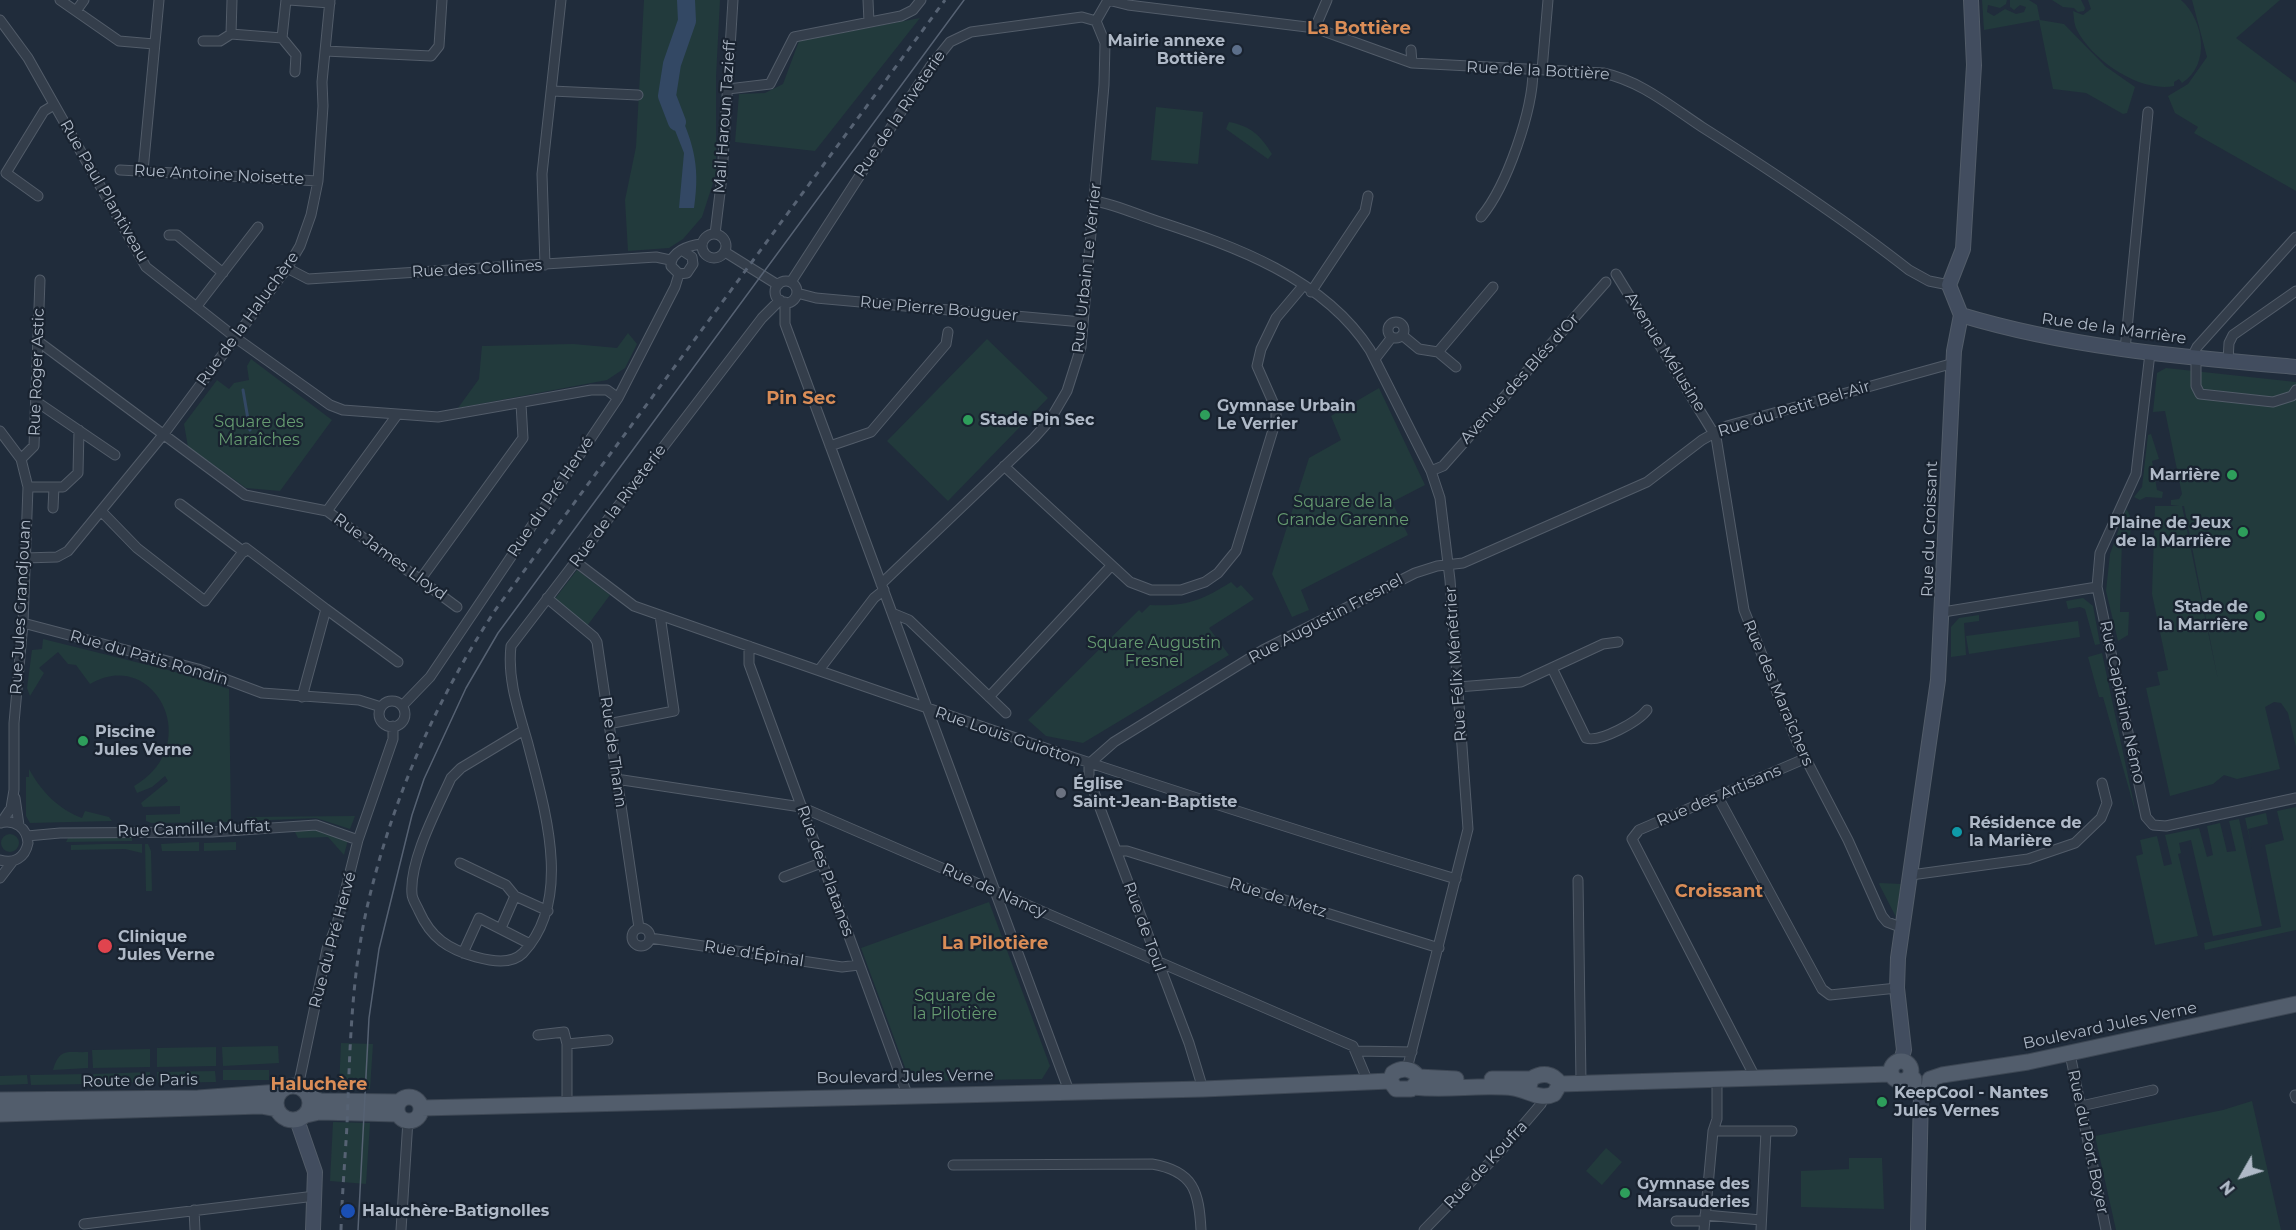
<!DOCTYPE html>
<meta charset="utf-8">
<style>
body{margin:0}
#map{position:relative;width:2296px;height:1230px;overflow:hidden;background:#202c3b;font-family:Montserrat,sans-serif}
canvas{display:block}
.north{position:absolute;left:2212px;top:1146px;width:60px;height:60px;-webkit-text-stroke:4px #192330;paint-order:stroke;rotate:231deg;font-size:16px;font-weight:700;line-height:24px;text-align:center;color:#afb9c7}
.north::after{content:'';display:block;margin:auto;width:21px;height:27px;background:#afb9c7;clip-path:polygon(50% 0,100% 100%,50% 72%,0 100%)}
</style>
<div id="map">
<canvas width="2296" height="1230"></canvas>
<div class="north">N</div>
</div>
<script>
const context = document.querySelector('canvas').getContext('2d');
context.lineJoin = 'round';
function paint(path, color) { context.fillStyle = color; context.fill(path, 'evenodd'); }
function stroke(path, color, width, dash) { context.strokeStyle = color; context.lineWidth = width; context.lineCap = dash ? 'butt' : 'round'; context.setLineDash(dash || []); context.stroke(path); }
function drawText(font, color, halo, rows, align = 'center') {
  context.font = font + ' Montserrat,sans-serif'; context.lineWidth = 4.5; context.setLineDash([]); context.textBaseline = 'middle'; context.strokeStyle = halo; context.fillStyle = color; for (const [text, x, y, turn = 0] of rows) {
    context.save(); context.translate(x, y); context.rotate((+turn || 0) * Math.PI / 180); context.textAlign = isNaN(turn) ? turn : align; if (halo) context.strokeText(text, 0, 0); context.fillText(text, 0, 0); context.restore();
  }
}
paint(new Path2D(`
 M644 0H720L716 77V174L702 217 683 239 669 248 628 251 625 200 636 147Z
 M1982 0H2007L2006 4 2000 8 1988 5 1987 12 1994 16 2005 9 2016 14 2024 12 2026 7 2020 5 2014 10 2010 7V0H2029L2037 5 2040 20 2064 24 2105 66 2135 87 2127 113 2123 114 2086 93 2053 89 2039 20 1984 30Z
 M2052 0H2081L2085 8 2084 11 2078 12 2074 8 2063 7Z
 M2088 0H2181C2204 20 2211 65 2182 83L2179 79 2174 82V86C2140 93 2092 60 2077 30 2074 25 2074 17 2073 11L2083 15 2091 9Z
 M2192 0H2280L2236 38 2296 83V191L2194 133 2198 127 2175 113 2168 96 2188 84 2207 57Z
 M920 18 815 151 735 142 739 94 765 93 783 84 799 41Z
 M1156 107 1203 112 1198 164 1151 160Z
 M1229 122C1251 126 1261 136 1272 154L1268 159 1226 129Z
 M628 333 637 344 625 368 607 380 458 408 479 379 482 346 573 344 617 348Z
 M987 339 1048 398 948 501 887 441Z
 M251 359 332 420 280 491 246 488 204 458 201 461 186 450 188 447 184 424 217 380 229 389 234 383 249 380 247 366Z
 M2166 368 2296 382V747L2288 713 2281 703 2274 702 2265 707 2280 769 2237 779 2224 775 2213 784 2170 796 2146 688 2160 685 2157 672 2168 670 2152 594 2155 506H2179L2171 505V500L2179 499 2182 494 2165 411 2153 412 2157 373ZM2182 506H2184L2218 680Z
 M1379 388 1425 485 1392 502 1408 535 1301 590 1309 610 1292 617 1272 574 1309 458 1341 440 1331 416Z
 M2151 434 2159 459 2152 461 2157 490 2163 492 2162 498 2146 497 2140 500 2134 497 2142 487 2148 435Z
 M2126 509C2133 517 2131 527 2130 537H2122L2120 612H2129L2128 635 2118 641 2106 591 2110 554Z
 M577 570 610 595 587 626 554 600Z
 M1231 582 1237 588 1241 585 1254 599 1209 628 1229 655 1083 743 1046 736 1028 720 1139 610 1142 613 1150 605C1185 607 1203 600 1231 582Z
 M2083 598 2093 606 2100 644 2095 645 2085 609 2080 607 2068 609 2066 601Z
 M1979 615V621L1964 623 1966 655 1951 657V627L1959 618Z
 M2078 621 2080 637 1969 654 1966 636Z
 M43 639 172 671 229 689 231 822 151 823 146 821V815L180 814V806L143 807 141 803 168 781 165 776 152 787 137 793 134 786C206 745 154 646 90 684L76 665 68 664 58 652 39 668 44 673 30 696 27 688 32 650 42 649Z
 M2102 653 2136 814 2103 697H2099L2088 657Z
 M29 769C41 791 58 809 82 818L85 811 109 817 112 821 30 823 26 816V777H29Z
 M2296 807V930L2205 950 2204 943 2281 927 2265 845 2284 840 2277 811Z
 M2266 813 2268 824 2248 829 2252 849 2245 818Z
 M355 816 350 829 316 818 247 821V817Z
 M2239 819 2262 926 2213 936 2191 840 2179 843 2181 853 2178 854 2198 936 2155 945 2136 856 2143 854 2140 840 2157 836 2164 866 2172 864 2165 835 2199 828 2207 857 2213 855 2207 826 2220 823 2227 852 2236 851 2229 821Z
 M293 828H315L348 840 344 855 328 837 298 838Z
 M1 843a9 9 0 1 1 18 0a9 9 0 1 1-18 0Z
 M132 835V841L66 842 69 836Z
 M199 842V851H162L161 844Z
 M236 842V850L204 851V843Z
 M103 844H142V853L125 849 71 850V845Z
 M145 844H148L151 851 152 891H146Z
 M1880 883 1901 884 1896 917 1879 884Z
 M989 902 1050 1066 1042 1079 919 1081 907 1073 861 948Z
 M341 1043 373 1044 370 1089 339 1088Z
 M278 1046 279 1063 223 1066 222 1047Z
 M216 1047V1066L157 1067V1048Z
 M150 1049V1067L93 1068 92 1050Z
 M88 1052V1068L53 1070C60 1047 67 1053 88 1052Z
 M223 1070H269V1080H223Z
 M215 1071 216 1082 158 1083 157 1072Z
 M150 1072V1082L94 1083 93 1074Z
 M88 1074 89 1084 31 1085 30 1075Z
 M27 1075 28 1084 0 1085V1076Z
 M2252 1101 2281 1230H2116L2095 1136 2223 1110Z
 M333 1122 370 1123 366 1184 330 1181Z
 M1606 1148 1622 1162 1602 1185 1586 1171Z
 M1849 1158H1882L1884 1209 1801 1207V1171L1849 1169Z`), '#223a3c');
paint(new Path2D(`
 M663 100H674C692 140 701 162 694 208H679L684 153Z`), '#334864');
stroke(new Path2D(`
 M243 390 249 425
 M249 428 250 430`), '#334864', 3);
stroke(new Path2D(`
 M677 122 667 96 672 64 687 21 686 0`), '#334864', 18);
const street = new Path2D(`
 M60 0 119 41 154 44
 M232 0 231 34 282 38 286 0
 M289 0 330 3
 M868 0 869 22
 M1108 0 1128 5 1315 28 1412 63 1603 73C1641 81 1670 106 1702 127 1773 172 1843 218 1909 270L1929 281 1949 285
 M76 11 84 0
 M0 20 28 58 146 267 236 338 330 405 343 410 438 417 591 390H607L618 398
 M1096 21 1108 0
 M1315 28 1327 0
 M282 38 296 55 295 72
 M203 41H220L231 34
 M1411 50 1412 63
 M325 51 431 56 439 46 442 0
 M1542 70 1548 0
 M728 89 770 84 794 37 901 16 913 10 921 0
 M552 91 638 95
 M120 170 318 181
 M143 171 159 0
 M38 196 6 173 44 111 54 105
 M1095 201C1116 205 1136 214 1157 221 1234 246 1324 278 1370 350L1431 471 1440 498 1450 580 1468 829 1407 1069
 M1481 217C1507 186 1533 110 1533 70
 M702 246a12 12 0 1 1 24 0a12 12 0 1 1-24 0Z
 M715 234 722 176 733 0
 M169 235H177L223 273
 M683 251 692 257 693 264 687 273 679 274 671 266C670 252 689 245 702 244
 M725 252 778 285
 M545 265 542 174 561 0
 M287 268 308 279 656 257 670 260
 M1616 274 1716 437 1744 610 1797 742 1848 840 1882 916 1887 922 1903 928
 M775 292a11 11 0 1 1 22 0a11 11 0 1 1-22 0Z
 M791 282 930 67 950 42 971 32 1082 17 1096 21
 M1311 292 1365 211 1368 196
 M797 293 816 298 1082 322
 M785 302V324L1069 1091
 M197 306 258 227
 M1388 330a8 8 0 1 1 16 0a8 8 0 1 1-16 0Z
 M1402 335 1419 349 1438 352 1493 287
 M39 342 245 495 327 511 457 607
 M2125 350 2148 112
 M1438 352 1456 367
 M2192 357 2197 347 2296 237
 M2196 358V386L2200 394 2273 402 2292 396 2296 390
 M1375 359 1392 337
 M2228 361 2229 343 2233 335 2296 291
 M37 402 115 455
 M0 431 21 459 28 487 23 623 14 723V790L11 808 1 823
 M830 446 871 432 946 344 948 332
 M21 459 34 446 40 280
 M1004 466 1130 582 1151 590H1181L1205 582 1218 573 1236 551 1276 420V409L1257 366 1261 349 1276 318 1303 286
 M1431 471 1443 466 1606 282
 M28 487H63L78 473 79 430
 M180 504 244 552
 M53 508 54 487
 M327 511 397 415
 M102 512 137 548 205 601 246 548 326 609 302 697
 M25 558 57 557 68 551 163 435 287 268 300 246 311 215 318 181 323 106 322 82 330 0
 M576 562 634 606C907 702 1179 796 1456 879
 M420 580 523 438 521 404
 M881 584 1034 438 1050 420 1067 391 1081 347 1104 85 1105 43 1096 21
 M2097 587 2146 817 2153 825 2166 826 2296 798
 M547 598 594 637 597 642 639 928
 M326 609 398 662
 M1943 612 2097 587 2100 553 2136 474 2150 353
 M892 613 909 620 1006 713
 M23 623 198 669 262 693 359 700 381 707
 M749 646V664L907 1094
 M1552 668 1586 738C1600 743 1639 721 1647 710
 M819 670 874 598 884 590
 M1458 687 1521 682 1603 644 1618 642
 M989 697 1111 566
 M379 714a13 13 0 1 1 26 0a13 13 0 1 1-26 0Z
 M402 706 430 677 618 398 675 287 679 274
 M608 724 674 711 660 615
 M524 730 461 768 451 778C437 809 409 861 412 894 412 899 417 906 419 911 431 938 448 949 476 957 491 961 511 965 523 953 574 899 544 807 528 744 519 712 507 680 511 646L762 318 780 300
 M1089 764 1114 742 1263 650 1415 573 1437 566 1463 563 1647 482 1702 440 1727 426 1954 363
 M1089 764V779L1189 1043 1203 1089
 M616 779 801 807 1353 1046 1368 1082
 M1718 797 1822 989 1830 995 1897 988
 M15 798 19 825
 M0 823C15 819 27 828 28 843 25 858 14 864 0 860
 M27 836 60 833 212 832 316 825 358 840
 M1117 851H1127L1439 948
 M460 863 506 885 515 896 548 911
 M1911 875 2028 859 2075 843 2101 818 2107 803 2102 783
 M784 877 821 863
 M0 878 13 861
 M1578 880 1581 1082
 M632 937a9 9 0 1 1 18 0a9 9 0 1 1-18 0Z
 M501 928 515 896
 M650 938 842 967 859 965
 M463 953 479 918 530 944
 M538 1035 564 1032 567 1044V1106
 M567 1044 608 1040
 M1357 1051 1412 1052
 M2070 1054 2106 1230
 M1756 1079 1632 839 1639 830 1804 759
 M298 1087 327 949 337 924 358 840 393 739V726
 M2295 1095 2296 1098
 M2081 1106 2153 1090
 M1713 1131H1766L1761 1230
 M1766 1131H1792
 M953 1165 1152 1164C1194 1171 1199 1192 1201 1230
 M194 1210 195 1230
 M1705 1215 1761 1220
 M1676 1221H1704
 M84 1224 315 1196
 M401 1230 408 1120
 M1424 1230 1499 1153 1541 1104 1544 1097
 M1704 1230 1713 1131 1717 1119V1079`);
const secondary = new Path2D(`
 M1961 315C2070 348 2183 357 2296 367
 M1901 1061 1904 1050 1897 988 1898 958 1938 680 1954 351 1961 315 1949 285 1963 249 1974 65 1971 0
 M297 1120 315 1172 313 1230
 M1918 1230 1921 1093`);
const primary = new Path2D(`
 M1891 1071a10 10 0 1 1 20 0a10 10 0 1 1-20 0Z
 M1418 1077 1456 1079
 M1492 1079H1531
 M1914 1079V1088L1921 1093 1929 1090 1930 1079
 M1930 1079 1942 1075 2028 1062 2296 1004
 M1390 1081 1396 1089H1411L1419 1080
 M1390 1081 1393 1073C1402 1067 1412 1068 1418 1077
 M1560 1084 1891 1074
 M276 1103a17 17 0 1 1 34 0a17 17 0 1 1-34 0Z
 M1414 1087C1448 1091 1481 1084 1514 1088 1528 1090 1540 1101 1554 1094L1560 1084
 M1529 1087 1531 1079C1542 1072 1553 1073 1560 1084
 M309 1096 320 1101 399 1102
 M397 1109a12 12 0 1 1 24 0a12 12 0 1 1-24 0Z
 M0 1100 198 1098 280 1092
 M421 1108 1203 1089 1390 1081
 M0 1114 261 1106 277 1109
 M306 1115 319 1112 398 1114`);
stroke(street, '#525c69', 11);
stroke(secondary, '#525c69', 16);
stroke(primary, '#3d4754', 17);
stroke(street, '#343e4b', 9);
stroke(secondary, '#424d5f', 14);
stroke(primary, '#525d6c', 15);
stroke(new Path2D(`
 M358 1230 369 1018 379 949 412 815 424 779 466 688 498 633 964 0`), '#566273', 1.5);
stroke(new Path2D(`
 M341 1230C342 1195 345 1160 347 1125 350 1050 351 973 369 899 394 795 437 698 496 609L945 0`), '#566273', 3, [6, 6]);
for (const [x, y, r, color] of [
 [1237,50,6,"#5c6f8a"],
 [1205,415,6,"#2e9e5b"],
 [968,420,6,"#2e9e5b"],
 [2232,475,6,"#2e9e5b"],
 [2243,532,6,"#2e9e5b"],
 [2260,616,6,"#2e9e5b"],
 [83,741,6,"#2e9e5b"],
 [1061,793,6,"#6b7280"],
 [1957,832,6,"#0f9aa8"],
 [105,946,8,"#e0444e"],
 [1882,1102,6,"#2e9e5b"],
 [1625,1193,6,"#2e9e5b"],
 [348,1211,8,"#1a4fb4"]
]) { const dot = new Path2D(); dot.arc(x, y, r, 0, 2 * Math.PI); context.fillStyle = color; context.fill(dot); stroke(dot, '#192330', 2); }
drawText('bold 16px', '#afb9c7', '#192330', [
 ["Mairie annexe",1225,41,"right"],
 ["Bottière",1225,59,"right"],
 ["Gymnase Urbain",1217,406],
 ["Le Verrier",1217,424],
 ["Stade Pin Sec",980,420],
 ["Marrière",2220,475,"right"],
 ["Plaine de Jeux",2231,523,"right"],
 ["de la Marrière",2231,541,"right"],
 ["Stade de",2248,607,"right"],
 ["la Marrière",2248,625,"right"],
 ["Piscine",95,732],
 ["Jules Verne",95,750],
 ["Église",1073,784],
 ["Saint-Jean-Baptiste",1073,802],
 ["Résidence de",1969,823],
 ["la Marière",1969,841],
 ["Clinique",118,937],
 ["Jules Verne",118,955],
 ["KeepCool - Nantes",1894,1093],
 ["Jules Vernes",1894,1111],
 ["Gymnase des",1637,1184],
 ["Marsauderies",1637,1202],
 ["Haluchère-Batignolles",362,1211]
], 'left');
drawText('16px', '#afb9c7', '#192330', [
 ["Rue de la Bottière",1538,71,3],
 ["Rue de la Riveterie",900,114,-56],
 ["Mail Haroun Tazieff",725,117,-86],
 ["Rue Antoine Noisette",219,175,3],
 ["Rue Paul Plantiveau",104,191,60],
 ["Rue Urbain Le Verrier",1087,268,-84],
 ["Rue des Collines",477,269,-3],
 ["Rue Pierre Bouguer",939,309,5],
 ["Rue de la Haluchère",248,319,-54],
 ["Rue de la Marrière",2114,329,8],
 ["Avenue Mélusine",1665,352,58],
 ["Rue Roger Astic",37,372,-88],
 ["Avenue des Blés d'Or",1520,379,-48],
 ["Rue du Petit Bel-Air",1794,409,-17],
 ["Rue du Pré Hervé",551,497,-56],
 ["Rue de la Riveterie",618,506,-53],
 ["Rue du Croissant",1930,529,-88],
 ["Rue James Lloyd",390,557,36],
 ["Rue Jules Grandjouan",21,607,-87],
 ["Rue Augustin Fresnel",1326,619,-28],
 ["Rue du Patis Rondin",149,658,16],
 ["Rue Félix Ménétrier",1456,664,-94],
 ["Rue des Maraîchers",1778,693,67],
 ["Rue Capitaine Némo",2122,702,78],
 ["Rue Louis Guiotton",1008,737,19],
 ["Rue de Thann",613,752,82],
 ["Rue des Artisans",1719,796,-23],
 ["Rue Camille Muffat",194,829,-2],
 ["Rue des Platanes",825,871,70],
 ["Rue de Nancy",994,891,24],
 ["Rue de Metz",1278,898,17],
 ["Rue de Toul",1144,927,70],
 ["Rue du Pré Hervé",333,940,-75],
 ["Rue d'Épinal",754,954,9],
 ["Boulevard Jules Verne",2110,1026,-12],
 ["Boulevard Jules Verne",905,1077,-1],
 ["Route de Paris",140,1081,-1],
 ["Rue du Port Boyer",2088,1142,78],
 ["Rue de Koufra",1486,1165,-47]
]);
drawText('16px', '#659a70', '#192330', [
 ["Square des",259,422],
 ["Maraîches",259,440],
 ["Square de la",1343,502],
 ["Grande Garenne",1343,520],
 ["Square Augustin",1154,643],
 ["Fresnel",1154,661],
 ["Square de",955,996],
 ["la Pilotière",955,1014]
]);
drawText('bold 18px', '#da8d57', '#192330', [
 ["La Bottière",1359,29],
 ["Pin Sec",801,399],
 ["Croissant",1719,892],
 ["La Pilotière",995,944],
 ["Haluchère",319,1085]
]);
</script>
